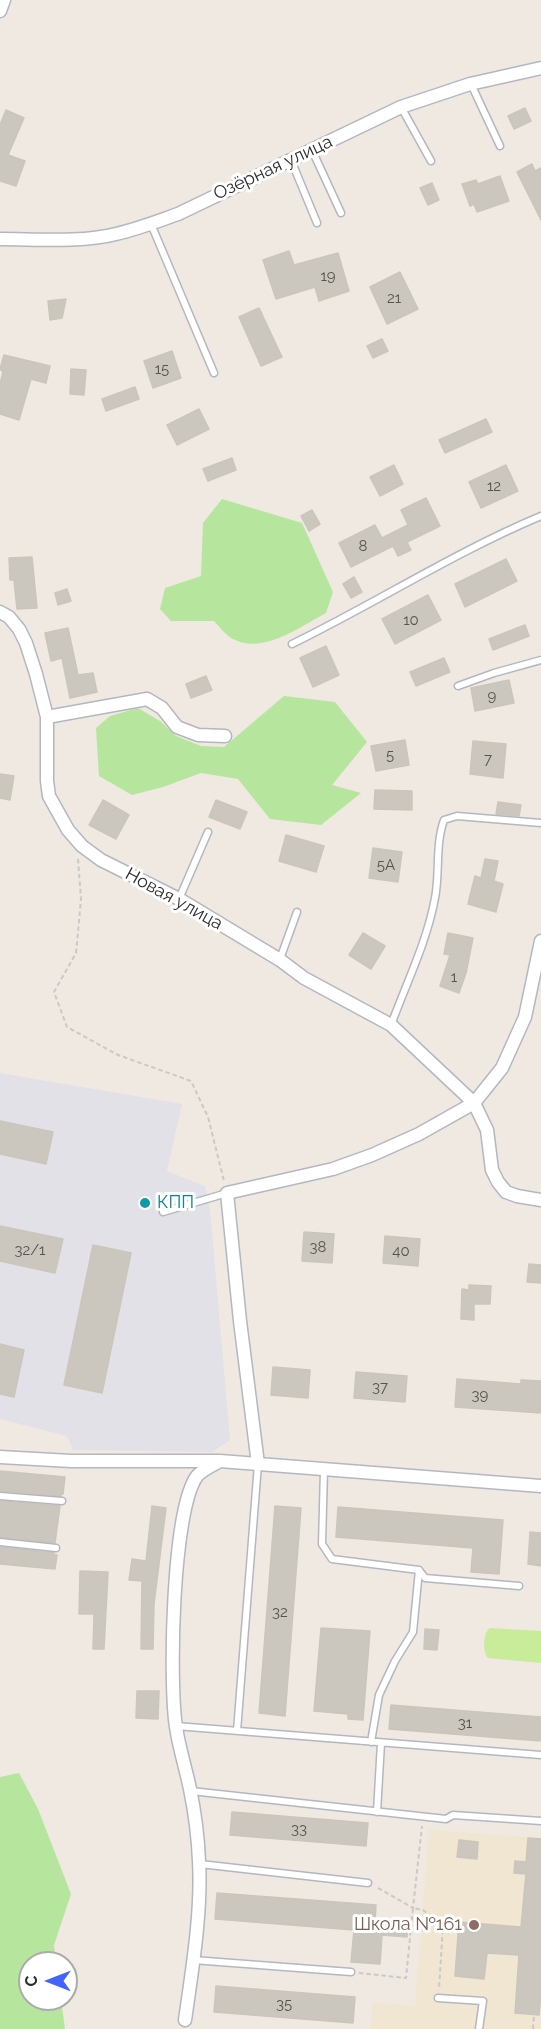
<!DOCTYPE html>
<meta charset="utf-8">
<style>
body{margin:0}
#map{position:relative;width:541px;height:2029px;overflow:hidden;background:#efe9e1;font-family:Raleway,sans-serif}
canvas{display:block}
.north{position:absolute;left:18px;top:1951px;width:60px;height:60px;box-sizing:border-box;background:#fff;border:2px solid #ababab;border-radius:50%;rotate:270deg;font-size:16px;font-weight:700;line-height:24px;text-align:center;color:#2e2e2e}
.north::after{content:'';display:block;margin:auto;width:21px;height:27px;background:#4264fb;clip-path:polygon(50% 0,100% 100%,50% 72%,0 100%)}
</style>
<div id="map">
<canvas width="541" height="2029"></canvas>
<div class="north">С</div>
</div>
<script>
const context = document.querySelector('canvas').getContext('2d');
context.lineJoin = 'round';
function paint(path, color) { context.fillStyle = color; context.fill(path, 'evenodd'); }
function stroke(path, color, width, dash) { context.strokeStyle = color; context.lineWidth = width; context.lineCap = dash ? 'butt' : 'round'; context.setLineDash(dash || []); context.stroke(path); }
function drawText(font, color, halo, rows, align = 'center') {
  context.font = font + ' Raleway,sans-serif'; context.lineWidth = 6; context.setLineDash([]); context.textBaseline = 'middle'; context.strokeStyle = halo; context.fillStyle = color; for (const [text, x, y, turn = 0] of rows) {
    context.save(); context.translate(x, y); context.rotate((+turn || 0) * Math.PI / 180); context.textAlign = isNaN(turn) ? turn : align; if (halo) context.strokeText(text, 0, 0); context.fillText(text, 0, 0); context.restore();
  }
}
paint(new Path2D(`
 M0 1073 182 1104 167 1171 205 1186 210 1209 230 1440 212 1452 73 1450 67 1436 0 1419Z`), '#e3e1e8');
paint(new Path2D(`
 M429 1830 541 1838V2029H370L373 2002 415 2006Z`), '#f0e6d1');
paint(new Path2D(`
 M222 499 302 523 333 592 326 613C299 627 262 656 231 638 225 634 219 626 214 621H171L160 609 165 588 201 576 203 523Z
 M284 696 335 702 367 742 332 785 361 793 321 825 270 819 238 779 201 773 163 787 132 795 99 776 96 728 110 716 138 708 160 721 176 736 201 746 224 747Z
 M19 1773 38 1809 71 1894 54 1945 56 1963H30V1999H61L65 2029H0V1777Z`), '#b6e59e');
paint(new Path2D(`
 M490 1628 541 1631V1663L488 1658C482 1651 483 1633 490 1628Z`), '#c9ec9a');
const building = new Path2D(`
 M525 108 531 121 514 129 508 116Z
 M6 110 24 118 8 155 25 161 16 186 0 181V125Z
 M532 164 535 171 541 168V220L517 172Z
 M500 176 509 201 477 212 474 204 470 206 462 184 476 180 478 184Z
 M432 183 439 200 428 205 420 188Z
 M289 251 294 265 338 253 349 291 319 301 315 287 276 299 263 260Z
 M400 272 418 309 387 324 370 287Z
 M66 299 62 318 50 320 48 301Z
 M259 308 282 357 261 366 239 317Z
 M382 339 388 351 373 358 367 346Z
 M172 351 181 378 153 388 144 361Z
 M4 355 50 366 46 383 31 379 19 420 0 414V384L3 372 0 369Z
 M71 369 86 370 84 395 70 394Z
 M135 387 139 399 106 411 102 399Z
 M199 409 209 429 177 445 167 425Z
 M486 419 492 432 445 453 439 440Z
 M232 458 236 470 208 481 203 469Z
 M394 465 403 484 380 496 370 477Z
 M506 465 518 491 481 508 469 482Z
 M426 498 440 526 407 542 411 550 398 556 393 546 351 567 339 543 375 525 382 538 408 525 401 510Z
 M312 510 320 524 309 531 301 516Z
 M32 557 37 608 17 609 14 580H10L9 558Z
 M506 559 517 581 465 607 455 584Z
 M354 577 362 592 351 598 343 584Z
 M67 589 71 601 58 605 55 593Z
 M428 595 441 620 395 644 382 619Z
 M525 625 529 636 493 650 489 639Z
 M68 628 78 675 93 673 97 692 70 698 62 658 51 661 45 633Z
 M326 646 339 675 313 687 300 658Z
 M444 658 450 672 416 686 410 672Z
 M206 676 212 690 191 698 186 684Z
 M509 680 514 703 475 711 471 688Z
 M405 740 409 765 376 771 371 746Z
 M473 741 506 744 503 778 470 774Z
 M0 774 14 776 10 800 0 798Z
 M375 790 412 791V810L374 809Z
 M103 800 129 815 116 839 89 825Z
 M216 800 247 812 240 829 209 817Z
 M498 802 521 805 519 816 496 814Z
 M286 835 324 846 316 872 279 861Z
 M373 848 402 852 398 882 369 878Z
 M485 859 498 861 494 881 503 884 496 912 468 904 475 876 481 878Z
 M363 933 385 946 371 969 349 955Z
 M448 933 473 938 466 973 459 993 440 986 450 955 444 954Z
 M0 1121 53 1132 46 1164 0 1154Z
 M0 1226 63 1239 55 1273 0 1261Z
 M304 1232 334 1234 332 1263 302 1261Z
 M385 1236 420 1239 418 1266 383 1263Z
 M93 1245 131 1253 102 1393 64 1385Z
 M529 1264 541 1265V1283L527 1282Z
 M469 1285 491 1286 490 1304H474V1320L461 1319 462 1289 469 1290Z
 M0 1344 24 1350 14 1397 0 1394Z
 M273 1367 310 1370 308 1398 271 1395Z
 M356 1372 407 1376 405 1402 354 1398Z
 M457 1379 521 1384V1380L541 1381V1413L455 1407Z
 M0 1471 65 1477 63 1494 61 1493V1496L0 1491Z
 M0 1501 60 1506 55 1543 0 1537Z
 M152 1506 166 1508 154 1604 153 1649H141L142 1581 129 1580 132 1559 146 1561Z
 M275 1506 301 1508 285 1716 259 1713Z
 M338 1507 503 1520 499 1574 471 1572 473 1548 336 1537Z
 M530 1532 541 1533V1566L528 1564Z
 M0 1547 54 1553V1555H57L55 1569 0 1564Z
 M80 1571 108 1572 104 1649H93L94 1614H79Z
 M321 1628 370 1631 363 1720 348 1719V1714L314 1711Z
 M425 1629 439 1630 437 1650 424 1649Z
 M137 1691H159L158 1719 136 1718Z
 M391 1705 541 1717V1741L389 1729Z
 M232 1812 368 1823 366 1846 230 1835Z
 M528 1838 541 1839V1992L539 2015 515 2013 519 1955 487 1953 484 1979 455 1976 459 1922 521 1927 526 1874 514 1873 515 1861 526 1862Z
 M459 1840 478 1842 477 1859 457 1857Z
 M217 1893 376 1905 375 1921 408 1924 407 1937 382 1935 380 1964 351 1962 354 1930 215 1919Z
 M216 1986 355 1997 353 2023 214 2012Z`);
paint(building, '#cbc7bf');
stroke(building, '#cbc5ba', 1.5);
const lane = new Path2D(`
 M471 84 500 146
 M401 107 431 161
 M312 150 341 213
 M291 160 317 223
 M151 224 214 373
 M292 644C376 603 455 552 541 516
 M458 686 494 673 541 660
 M179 899 208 832
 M280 959 297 912
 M391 1025C406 984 427 942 435 898 440 873 435 845 444 820L457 816 541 823
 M163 1212 227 1193
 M324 1470 322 1544 332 1559 419 1570 425 1578 519 1586
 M0 1496 62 1501
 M0 1542 56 1548
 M176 1726 541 1755
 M237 1731 258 1464
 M371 1742 379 1695 395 1661 413 1632 419 1570
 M191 1791 446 1819 453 1815 541 1821
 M377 1812 381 1743
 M200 1864 368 1883
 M193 1960 351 1972
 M438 1998 483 2001 479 2029`);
const street = new Path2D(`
 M0 11 4 0
 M0 239C36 239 81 243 116 234 138 229 158 221 178 214L401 107 470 84 541 68
 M0 612 9 617 19 629 26 643 36 674 47 717V781L49 796 68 830 82 846 101 860 179 899 280 960 304 978 391 1025 474 1103 487 1130 492 1170 498 1182 506 1192 517 1196 541 1200
 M47 717 147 699 162 708 177 727 198 735 225 736
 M0 1457 71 1461H220L541 1486
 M258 1464 240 1321 227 1193 333 1169 372 1155 419 1134 474 1103 502 1068 525 1017 541 941
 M185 2020C192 1971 202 1911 199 1861 198 1837 195 1813 190 1789 186 1769 179 1748 176 1727 169 1682 172 1510 197 1476 202 1470 213 1465 220 1461`);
stroke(lane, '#b4b7c1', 9);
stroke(street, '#b4b7c1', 15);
stroke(new Path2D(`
 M78 859 81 899 76 953 54 992 67 1027 118 1055 191 1081 208 1117 224 1181
 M378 1888 413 1908 422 1826
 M359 1973 406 1978 413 1908 423 1910 443 1925 439 1989
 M533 2029 534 2014`), '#c9c9c9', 2, [4.5, 3]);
stroke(lane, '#fff', 6);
stroke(street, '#fff', 12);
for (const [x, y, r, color] of [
 [145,1203,6,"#0f9aa8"],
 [474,1925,6,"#8d6e63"]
]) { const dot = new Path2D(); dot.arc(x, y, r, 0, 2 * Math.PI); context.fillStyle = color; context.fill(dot); stroke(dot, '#fff', 2); }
drawText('15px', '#555452', null, [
 ["19",328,276],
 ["21",394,298],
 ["15",162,369],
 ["12",494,486],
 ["8",363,546],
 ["10",411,620],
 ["9",492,696],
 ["5",390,755],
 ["7",488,759],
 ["5А",386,865],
 ["1",454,977],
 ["38",318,1247],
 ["32/1",30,1250],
 ["40",401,1251],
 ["37",380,1387],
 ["39",480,1395],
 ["32",280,1612],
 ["31",465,1723],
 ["33",299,1829],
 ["35",284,2004]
]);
drawText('18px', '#2e2e2e', '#fff', [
 ["Озёрная улица",273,168,-25],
 ["Новая улица",174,899,29]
]);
drawText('18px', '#0d838f', '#fff', [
 ["КПП",157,1203]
], 'left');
drawText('18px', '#785e54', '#fff', [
 ["Школа №161",462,1925]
], 'right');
</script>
